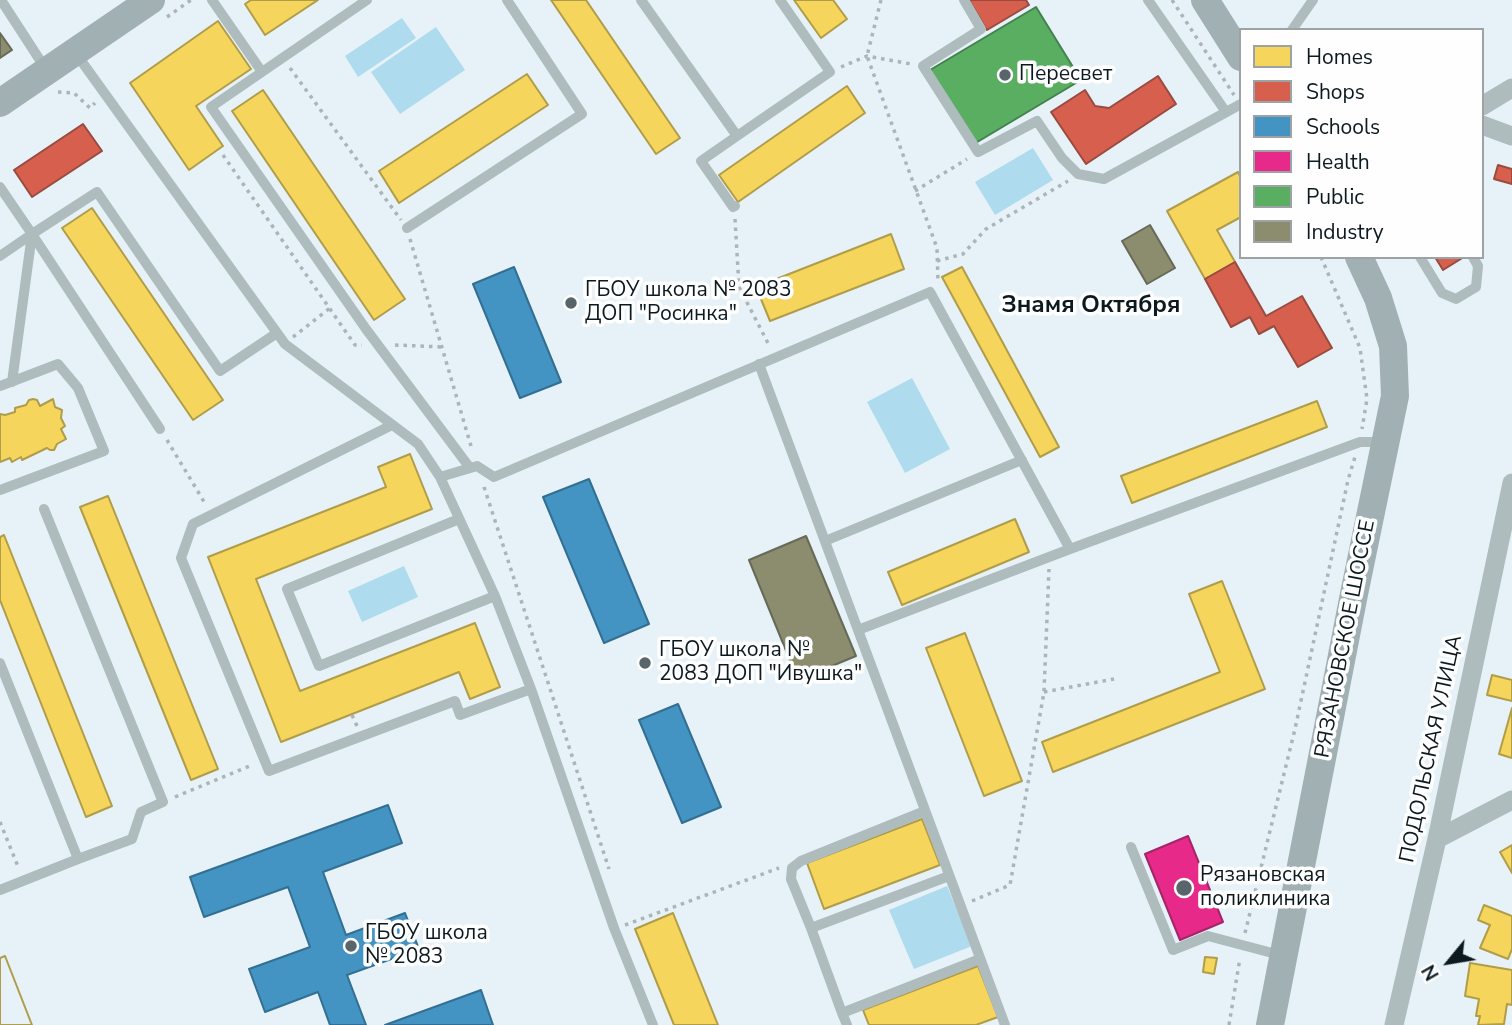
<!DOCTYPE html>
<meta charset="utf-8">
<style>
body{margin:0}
#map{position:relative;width:1512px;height:1025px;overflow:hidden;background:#e6f2f8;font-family:"Nunito Sans",sans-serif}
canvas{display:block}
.legend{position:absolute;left:1239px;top:28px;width:245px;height:231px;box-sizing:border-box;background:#fefefe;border:2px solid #9da3a5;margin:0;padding:9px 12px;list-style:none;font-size:21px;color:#0c1a20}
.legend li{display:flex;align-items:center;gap:14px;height:35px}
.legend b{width:35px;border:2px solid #9da3a5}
.north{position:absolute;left:1414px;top:927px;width:70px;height:70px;-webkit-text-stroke:5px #fefefe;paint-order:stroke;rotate:240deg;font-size:19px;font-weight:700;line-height:28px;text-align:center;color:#0c1a20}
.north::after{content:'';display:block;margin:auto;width:24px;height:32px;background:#0c1a20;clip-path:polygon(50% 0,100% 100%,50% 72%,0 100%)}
</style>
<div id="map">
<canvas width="1512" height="1025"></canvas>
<ul class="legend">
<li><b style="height:19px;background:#f6d55c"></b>Homes</li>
<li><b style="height:19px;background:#d6604d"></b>Shops</li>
<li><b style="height:19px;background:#4393c3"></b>Schools</li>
<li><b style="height:19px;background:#e7298a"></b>Health</li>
<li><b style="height:19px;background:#5aae61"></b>Public</li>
<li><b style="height:19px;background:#8c8c6e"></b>Industry</li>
</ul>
<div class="north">N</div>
</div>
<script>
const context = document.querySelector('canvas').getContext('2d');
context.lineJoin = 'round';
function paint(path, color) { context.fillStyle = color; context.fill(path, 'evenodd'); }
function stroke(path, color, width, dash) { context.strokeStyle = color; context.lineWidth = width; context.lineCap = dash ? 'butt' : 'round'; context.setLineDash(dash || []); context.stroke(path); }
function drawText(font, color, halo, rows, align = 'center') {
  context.font = font + ' "Nunito Sans",sans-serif'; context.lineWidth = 7; context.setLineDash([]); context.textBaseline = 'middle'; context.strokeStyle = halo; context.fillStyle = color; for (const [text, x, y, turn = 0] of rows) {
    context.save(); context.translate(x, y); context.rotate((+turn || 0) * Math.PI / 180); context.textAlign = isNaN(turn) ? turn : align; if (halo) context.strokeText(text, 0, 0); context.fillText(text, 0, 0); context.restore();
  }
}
paint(new Path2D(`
 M402 18 416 38 358 77 345 56Z
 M436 27 465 70 400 114 371 72Z
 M1033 148 1053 180 995 215 975 182Z
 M912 378 950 449 905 473 867 402Z
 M404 566 418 597 362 622 348 591Z
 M947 886 972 946 914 969 889 910Z`), '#aedbee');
const homes = new Path2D(`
 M251 0H318L265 35 245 4Z
 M551 0H586L680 138 656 154Z
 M794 0H833L847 19 821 38Z
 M218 21 251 69 196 106 223 146 189 170 130 83Z
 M527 74 548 105 399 203 379 171Z
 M847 86 865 113 738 202 719 175Z
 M263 90 405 299 374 320 232 111Z
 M1238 172 1241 178V217L1217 230 1235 262 1205 279 1167 211Z
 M92 208 223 400 193 420 62 228Z
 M891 234 904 269 770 321 756 287Z
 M962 267 1059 447 1040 457 942 277Z
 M33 399 37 400 40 406 53 399 55 407 62 410 61 418 65 426 61 429 66 439 57 444 54 450H50L47 448 22 460 21 457 12 462 10 458 0 462V414L5 415 15 412V408L26 405 29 400Z
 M1317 401 1327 427 1132 503 1121 476Z
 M410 454 432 509 256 579 300 691 475 623 500 687 470 699 459 672 281 742 208 557 386 487 378 467Z
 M108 496 218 769 191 780 80 507Z
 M1015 519 1029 552 902 605 888 572Z
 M4 535 112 806 86 817 0 600V537Z
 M1222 581 1265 689 1053 772 1042 742 1220 672 1189 594Z
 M965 633 1022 781 984 796 926 648Z
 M1492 675 1512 680V701L1487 695Z
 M1512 708V758L1499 754Z
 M922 819 940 865 824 909 807 863Z
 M1512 845V873L1500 852Z
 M1484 905 1512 916V949L1508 959 1480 948 1490 925 1478 920Z
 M673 913 718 1025H674L635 929Z
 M5 956 32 1025H0V958Z
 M5 956 32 1025H0V958Z
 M1205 957 1217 958 1214 974 1203 972Z
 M1470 963 1512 970V1005L1507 1004 1504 1024 1478 1025 1480 1016H1476L1479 999 1465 996Z
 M978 966 998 1017 976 1025H869L863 1010Z`);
paint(homes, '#f6d55c');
stroke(homes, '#b09d4a', 2);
const shops = new Path2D(`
 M969 0H1026L1029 5 987 30Z
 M1158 76 1176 104 1086 164 1051 112 1085 90 1095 106 1109 108Z
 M83 124 102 151 32 197 14 170Z
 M1498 165 1512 169V184L1494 179Z
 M1435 257H1464L1443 270Z
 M1235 262 1266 316 1302 296 1332 348 1298 367 1274 326 1259 334 1250 317 1231 327 1205 279Z`);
paint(shops, '#d6604d');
stroke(shops, '#994b40', 2);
const schools = new Path2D(`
 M514 267 561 382 520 398 473 284Z
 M589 479 649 624 604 643 543 497Z
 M678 704 721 807 682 823 639 720Z
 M388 805 402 843 323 872 346 935 405 913 419 949 347 975 366 1025H330L318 992 265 1012 249 969 310 947 288 887 204 917 190 877Z
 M481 990 493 1025H385Z`);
paint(schools, '#4393c3');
stroke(schools, '#326f92', 2);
const health = new Path2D(`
 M1188 836 1223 922 1180 940 1145 854Z`);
paint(health, '#e7298a');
stroke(health, '#a5246a', 2);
const public = new Path2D(`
 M1036 7 1081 80 974 144 930 70Z`);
paint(public, '#5aae61');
stroke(public, '#43824e', 2);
const industry = new Path2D(`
 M0 33 12 50 0 58Z
 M1150 225 1175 268 1147 284 1122 241Z
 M806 536 856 656 798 680 749 560Z`);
paint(industry, '#8c8c6e');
stroke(industry, '#666a57', 2);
stroke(new Path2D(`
 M881 0 867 56 937 248 938 282
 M1172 0 1234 95
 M167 17 191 0
 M841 67 867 56 911 64
 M290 68 401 220
 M58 92 74 93 90 108 95 103
 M223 155 355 345H362
 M915 191 967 159
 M735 219 739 287 770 347
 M410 239 471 446
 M1321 257 1360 348 1367 399 1362 429
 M937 261 963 254 986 229 1068 181
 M293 337 330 308
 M395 345 442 347
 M167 440 206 505
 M484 487 609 869
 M1044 692 1114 679
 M352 715 357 726
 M175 797 252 765
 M0 822 19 869
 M972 901 1010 885 1044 692 1049 569
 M625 925 779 868
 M1245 933 1295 729 1348 480 1355 457
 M1229 1025 1240 958`), '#aab5b7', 3.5, [3.5, 5]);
stroke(new Path2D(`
 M1 0 47 71
 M212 0 262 72 367 0
 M641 0 737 136 830 72 780 0
 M964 0 981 29 923 66 978 152 1037 121 1062 158 1078 174 1104 179 1241 104
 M1148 0 1226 112
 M1292 30 1313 0
 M77 55 285 344 418 444 440 477 495 596 531 689 614 928 653 1025
 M262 72 211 107 366 329 470 468
 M0 187 32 234 160 429
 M735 206 733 207 701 161 737 136
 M407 228 582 114 507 0
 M0 256 32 234
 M1420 257 1442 293 1456 299 1476 287 1478 266 1473 257
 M759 364 1005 1025
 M12 382 32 234 97 192 220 371 277 333
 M0 386 58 364 78 388 104 451 0 490
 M392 425 193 524 181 558 269 771 455 701 460 715 531 689
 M440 477 477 466 494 477 930 292 1070 549 1360 442H1381
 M44 509 163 802 141 812 132 839 78 859
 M459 519 287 589 319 666 495 596
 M825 541 1022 460
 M858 630 1070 549
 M0 663 78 859 0 890
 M925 811 801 861 792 868 791 879 811 928 949 876
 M1131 847 1173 950 1208 936 1280 955
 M811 928 842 1013
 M847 1025 842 1013 980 959`), '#afbcbe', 10);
stroke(new Path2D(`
 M1482 106 1512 88
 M1482 125 1512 136
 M1437 839 1512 800
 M1394 1025 1437 839 1512 483`), '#afbcbe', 19);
stroke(new Path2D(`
 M1205 0 1241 57
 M0 103 151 0
 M1270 1025 1354 594 1395 396 1393 346 1378 298 1359 257`), '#a1b1b3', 28);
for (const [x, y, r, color] of [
 [1005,75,7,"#58666c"],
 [571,303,7,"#58666c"],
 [645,663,7,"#58666c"],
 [1184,888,9,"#58666c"],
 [351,946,7,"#58666c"]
]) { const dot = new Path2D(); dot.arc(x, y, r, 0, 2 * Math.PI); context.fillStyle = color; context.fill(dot); stroke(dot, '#fefefe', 2.5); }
drawText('21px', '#0c1a20', '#fefefe', [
 ["Пересвет",1019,75],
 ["ГБОУ школа № 2083",585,291],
 ["ДОП \"Росинка\"",585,315],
 ["ГБОУ школа №",659,651],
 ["2083 ДОП \"Ивушка\"",659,675],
 ["Рязановская",1200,876],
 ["поликлиника",1200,900],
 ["ГБОУ школа",365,934],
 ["№ 2083",365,958]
], 'left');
drawText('21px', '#0c1a20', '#fefefe', [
 ["РЯЗАНОВСКОЕ ШОССЕ",1346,639,-79],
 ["ПОДОЛЬСКАЯ УЛИЦА",1432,749,-78]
]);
drawText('bold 24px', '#0c1a20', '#fefefe', [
 ["Знамя Октября",1091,306]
]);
</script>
